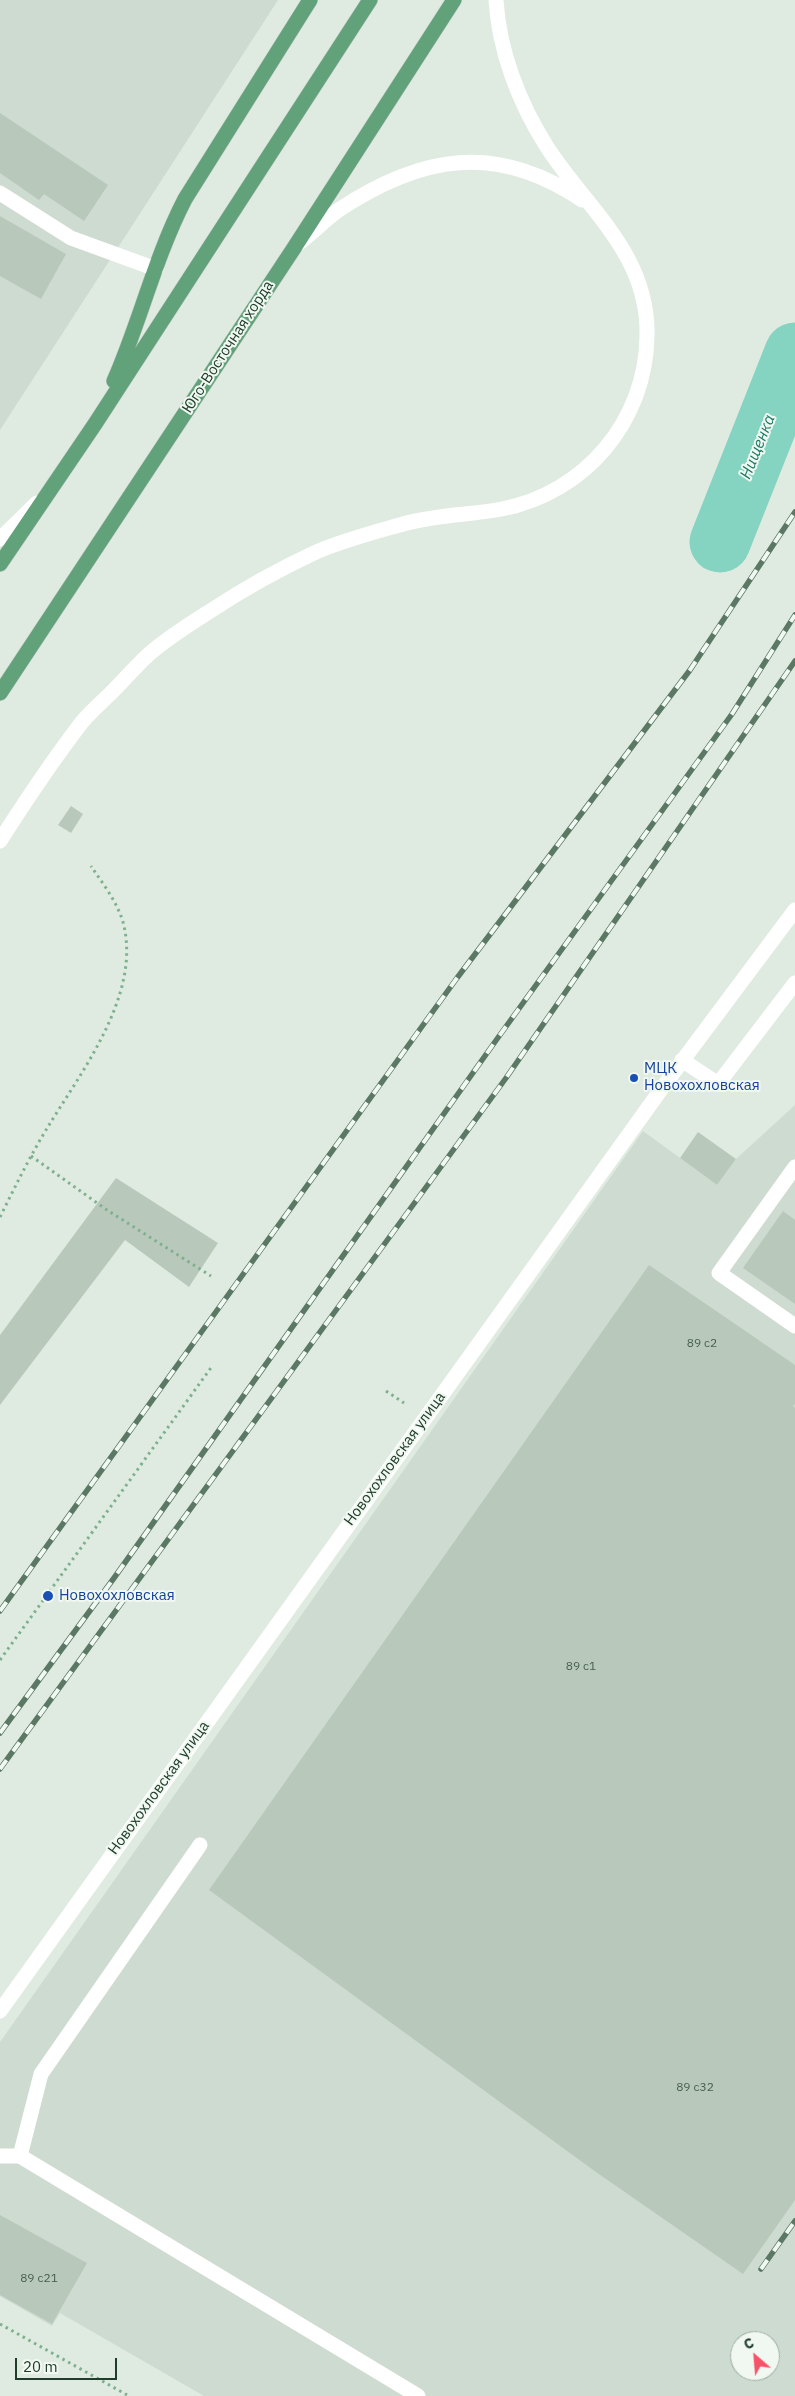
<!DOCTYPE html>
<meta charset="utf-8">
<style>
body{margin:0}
#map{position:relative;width:795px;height:2396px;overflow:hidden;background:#dfebe1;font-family:"IBM Plex Sans",sans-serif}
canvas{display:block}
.north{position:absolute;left:730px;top:2331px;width:50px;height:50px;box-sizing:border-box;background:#f0f8f1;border:1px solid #9dada1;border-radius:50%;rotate:333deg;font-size:14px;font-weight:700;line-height:20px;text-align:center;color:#203c2a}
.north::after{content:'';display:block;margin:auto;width:18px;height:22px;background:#f65268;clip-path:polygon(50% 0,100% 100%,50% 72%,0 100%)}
.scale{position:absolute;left:15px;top:2358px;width:102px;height:22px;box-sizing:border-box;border:2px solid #203c2a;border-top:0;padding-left:6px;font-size:15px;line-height:18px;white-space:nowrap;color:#203c2a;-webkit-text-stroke:4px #f0f8f1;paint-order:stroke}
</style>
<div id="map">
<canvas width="795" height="2396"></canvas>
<div class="north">С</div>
<div class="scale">20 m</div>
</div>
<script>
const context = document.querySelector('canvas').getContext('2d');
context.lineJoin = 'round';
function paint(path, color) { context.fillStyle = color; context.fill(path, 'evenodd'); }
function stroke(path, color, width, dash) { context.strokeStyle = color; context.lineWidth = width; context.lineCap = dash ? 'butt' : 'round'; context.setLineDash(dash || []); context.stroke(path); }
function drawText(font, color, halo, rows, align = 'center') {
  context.font = font + ' "IBM Plex Sans",sans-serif'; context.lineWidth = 4; context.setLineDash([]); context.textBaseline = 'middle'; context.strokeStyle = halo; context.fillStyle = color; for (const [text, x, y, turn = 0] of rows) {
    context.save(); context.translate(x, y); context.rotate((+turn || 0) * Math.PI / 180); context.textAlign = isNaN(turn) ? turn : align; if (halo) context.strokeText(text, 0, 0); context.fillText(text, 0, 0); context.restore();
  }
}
paint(new Path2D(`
 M0 0H278L0 430Z
 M795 1105V2396H204L60 2313 52 2326 0 2296V2042L643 1131 717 1185 736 1159ZM740 2341H770V2371H740Z`), '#cedbd0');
stroke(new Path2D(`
 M720 542 795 353`), '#85d3c1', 61);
paint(new Path2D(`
 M0 113 108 185 84 221 44 194 39 200 0 173Z
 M0 216 66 254 41 299 0 276Z
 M71 806 83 814 71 833 58 825Z
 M698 1132 736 1159 717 1185 680 1158Z
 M116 1178 218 1243 189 1287 125 1240 0 1405V1335Z
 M783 1211 795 1220V1304L743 1268Z
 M649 1265 795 1365V1404L793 1406 795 1408V2200L743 2274 596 2172 209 1890Z
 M0 2215 87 2263 52 2324 0 2295Z`), '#b8c9bc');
const major = new Path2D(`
 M114 381C140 322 155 257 185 199L310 0
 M0 564 95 424 370 0
 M0 693 294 248 454 0`);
stroke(major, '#c1c8c3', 16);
stroke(new Path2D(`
 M31 1156 107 1210 211 1276
 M0 1217C15 1187 29 1158 46 1130 81 1072 140 997 124 926 119 904 103 884 91 866
 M386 1391 404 1403
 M0 1660 213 1365
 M0 2324 129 2396`), '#7fb08e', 3, [2.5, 4]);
stroke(new Path2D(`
 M0 193 71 238 156 269
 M299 243C312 233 324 221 337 211 421 155 496 142 582 200
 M0 539 37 503
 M0 841C26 800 53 760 82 722 91 711 103 701 113 691 125 679 136 666 148 655 168 637 193 622 215 608 244 589 282 568 314 553 340 541 375 532 403 524 435 515 470 515 502 509 585 493 646 421 647 336 649 254 587 209 547 147 519 103 499 51 496 0
 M682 1060 718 1084 795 983
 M795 1167 719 1273 795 1326
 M0 2011 665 1084 795 910
 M0 2156H20L418 2396
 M20 2156 41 2074 200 1845`), '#fff', 15);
stroke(major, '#62a27a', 15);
const rail = new Path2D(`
 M0 1611 457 978 690 670 795 512
 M0 1733 114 1578 497 1039 732 714 795 615
 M0 1769 506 1078 795 661
 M761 2269 795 2221`);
stroke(rail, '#5a7864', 5.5);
stroke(rail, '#f0f8f1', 4, [11]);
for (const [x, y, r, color] of [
 [634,1078,5,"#1a4fb4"],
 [48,1596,6,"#1a4fb4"]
]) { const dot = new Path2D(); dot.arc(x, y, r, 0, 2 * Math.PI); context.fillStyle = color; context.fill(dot); stroke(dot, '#f0f8f1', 2); }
drawText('12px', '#465f4e', null, [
 ["89 с2",702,1344],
 ["89 с1",581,1667],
 ["89 с32",695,2088],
 ["89 с21",39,2279]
]);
drawText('15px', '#203c2a', '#f0f8f1', [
 ["Юго-Восточная хорда",228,347,-57],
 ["Новохохловская улица",395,1459,-54],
 ["Новохохловская улица",159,1788,-54]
]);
drawText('15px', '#164399', '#f0f8f1', [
 ["МЦК",644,1069],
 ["Новохохловская",644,1086],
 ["Новохохловская",59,1596]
], 'left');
drawText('italic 16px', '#187965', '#f0f8f1', [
 ["Нищенка",758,447,-68]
]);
</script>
